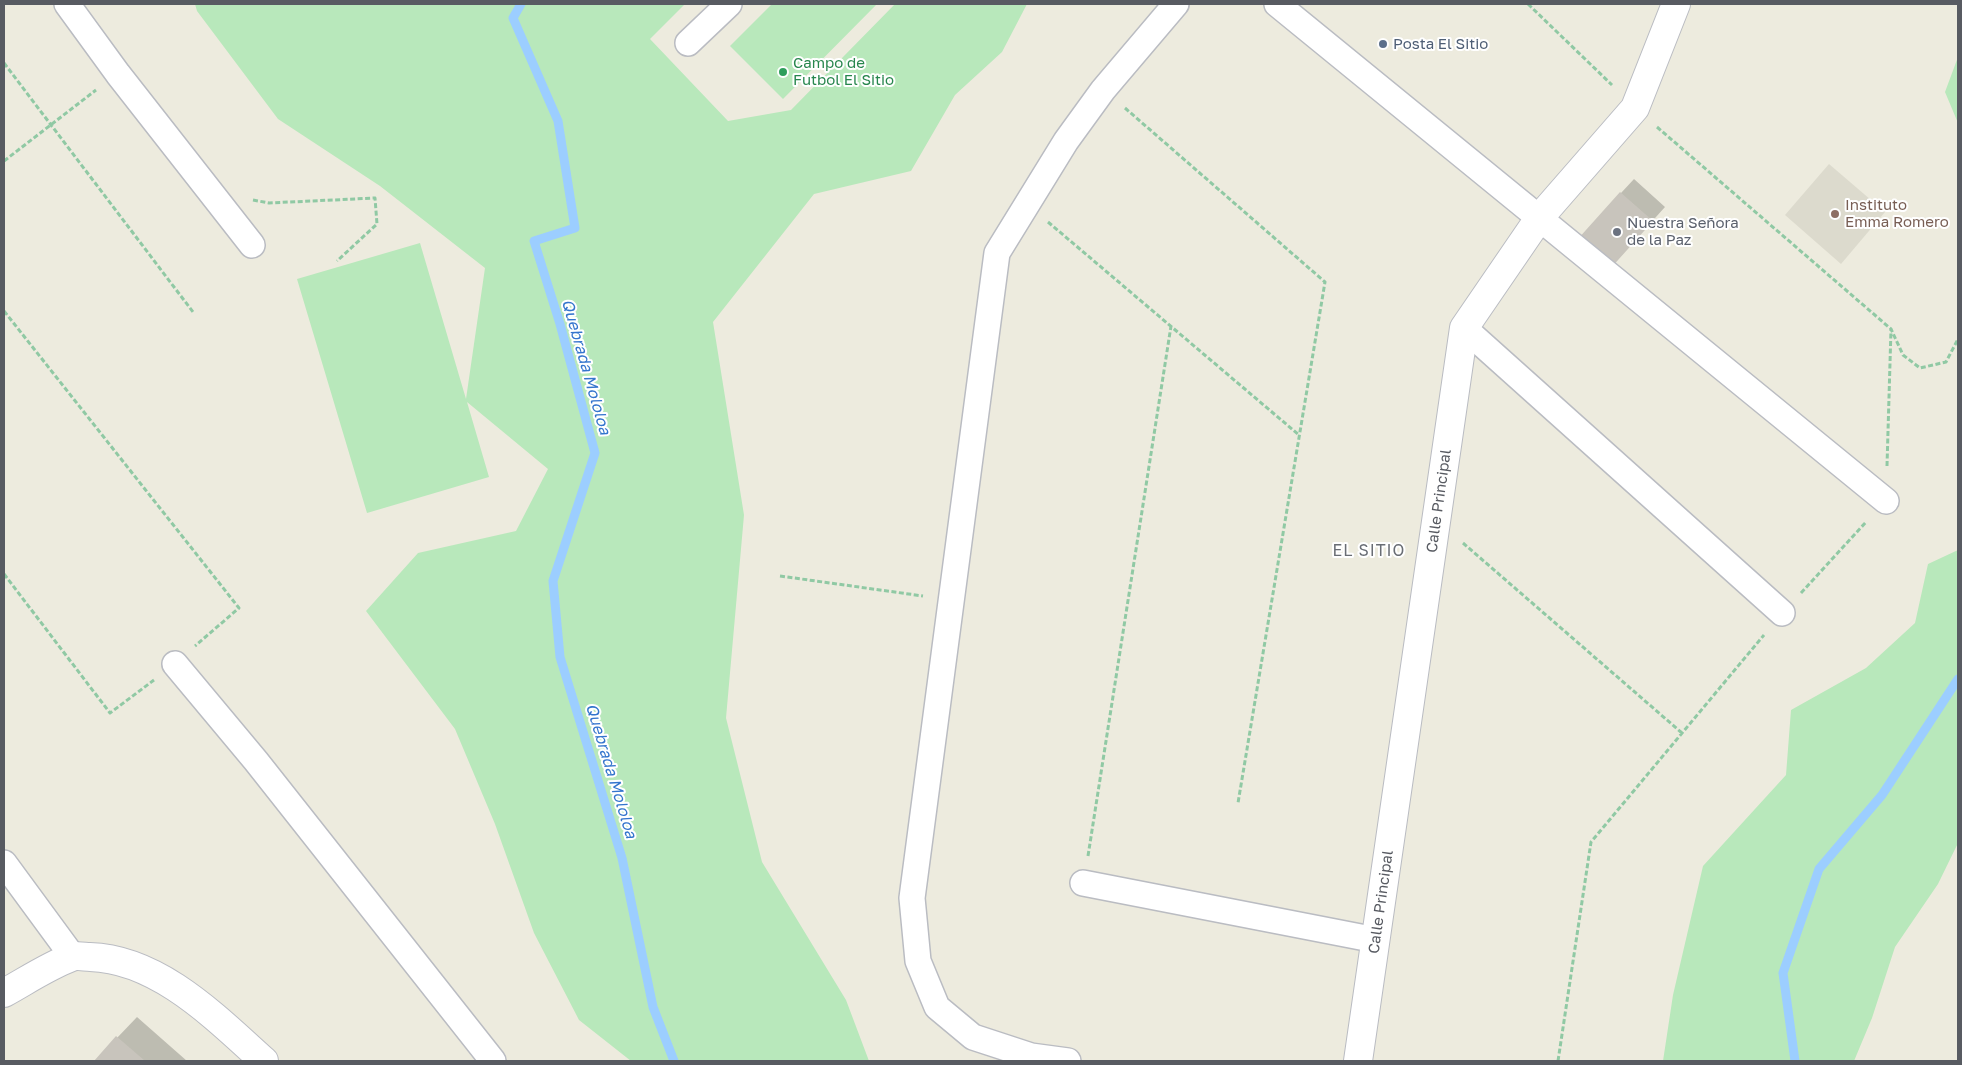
<!DOCTYPE html>
<meta charset="utf-8">
<style>
body{margin:0}
#map{position:relative;width:1962px;height:1065px;overflow:hidden;background:#edebde;font-family:"Golos Text",sans-serif}
canvas{display:block}
.frame{position:absolute;inset:0;border:5px solid #585b62;pointer-events:none}
</style>
<div id="map">
<canvas width="1962" height="1065"></canvas>
<div class="frame"></div>
</div>
<script>
const context = document.querySelector('canvas').getContext('2d');
context.lineJoin = 'round';
function paint(path, color) { context.fillStyle = color; context.fill(path, 'evenodd'); }
function stroke(path, color, width, dash) { context.strokeStyle = color; context.lineWidth = width; context.lineCap = dash ? 'butt' : 'round'; context.setLineDash(dash || []); context.stroke(path); }
function drawText(font, color, halo, rows, align = 'center') {
  context.font = font + ' "Golos Text",sans-serif'; context.lineWidth = 4; context.setLineDash([]); context.textBaseline = 'middle'; context.strokeStyle = halo; context.fillStyle = color; for (const [text, x, y, turn = 0] of rows) {
    context.save(); context.translate(x, y); context.rotate((+turn || 0) * Math.PI / 180); context.textAlign = isNaN(turn) ? turn : align; if (halo) context.strokeText(text, 0, 0); context.fillText(text, 0, 0); context.restore();
  }
}
paint(new Path2D(`
 M1829 164 1885 212 1841 264 1785 215Z`), '#dcdacd');
paint(new Path2D(`
 M195 4H685L650 39 728 121 791 110 895 4H1027L1002 52 955 95 911 171 814 194 713 322 744 515 726 718 762 862 846 1000 869 1061H631L579 1020 534 933 495 824 455 729 366 611 418 553 516 531 548 469 467 402 489 477 367 513 297 279 420 243 466 399 485 268 380 186 278 119 197 11Z
 M772 4H877L783 99 730 46Z
 M1958 57V123L1945 92Z
 M1958 550V843L1938 884 1895 947 1872 1018 1854 1061H1663L1673 995 1703 866 1786 775 1791 710 1866 668 1915 623 1928 564Z`), '#b8e8bb');
paint(new Path2D(`
 M1634 179 1665 207 1610 268 1621 193Z
 M137 1017 187 1061H95Z`), '#0003');
stroke(new Path2D(`
 M521 4 513 18 558 121 575 228 534 241 560 324 595 453 553 581 560 657 622 858 653 1007 674 1061
 M1795 1061 1783 973 1819 869 1882 795 1958 679`), '#9cceff', 9);
paint(new Path2D(`
 M1620 192 1653 221 1610 269 1577 240Z
 M116 1036 145 1061H94Z`), '#c8c4bc');
const minor = new Path2D(`
 M67 4 118 74 252 245
 M1277 4 1886 501
 M688 43 729 4
 M1464 328 1782 613
 M175 664 256 761 493 1061
 M4 863 73 957
 M1083 883 1376 940
 M1068 1061 1031 1056 973 1037 937 1007 918 961 912 898 997 253 1066 141 1103 90 1176 4`);
const tertiary = new Path2D(`
 M4 993C26 981 48 966 72 957 77 955 85 957 90 957 159 959 216 1018 264 1061
 M1358 1061 1464 328 1540 217 1635 108 1676 4`);
stroke(minor, '#babcc2', 28);
stroke(tertiary, '#babcc2', 30);
stroke(new Path2D(`
 M1528 4 1612 85
 M4 63 193 312
 M1125 108 1325 282 1238 803
 M1657 127 1891 329 1903 355 1920 368 1946 362 1958 339
 M4 161 96 90
 M253 200 269 203 375 198 377 224 337 261
 M1048 222 1299 435
 M4 311 239 608 195 646
 M1887 466 1891 329
 M1463 543 1682 733
 M4 574 110 713 154 680
 M780 576 923 596
 M1801 593 1866 522
 M1088 856 1171 326
 M1558 1061 1591 842 1764 635`), '#90c9a4', 3, [5, 2.5]);
stroke(minor, '#fff', 25);
stroke(tertiary, '#fff', 28);
for (const [x, y, r, color] of [
 [1383,44,5,"#5c6f8a"],
 [783,72,5,"#2e9e5b"],
 [1835,214,5,"#8d6e63"],
 [1617,232,5,"#6b7280"]
]) { const dot = new Path2D(); dot.arc(x, y, r, 0, 2 * Math.PI); context.fillStyle = color; context.fill(dot); stroke(dot, '#fff', 2); }
drawText('15px', '#4e5e75', '#fff', [
 ["Posta El Sitio",1393,44]
], 'left');
drawText('15px', '#27864d', '#fff', [
 ["Campo de",793,63],
 ["Futbol El Sitio",793,80]
], 'left');
drawText('15px', '#785e54', '#fff', [
 ["Instituto",1845,205],
 ["Emma Romero",1845,222]
], 'left');
drawText('15px', '#5b616d', '#fff', [
 ["Nuestra Señora",1627,223],
 ["de la Paz",1627,240]
], 'left');
drawText('15px', '#585b62', '#fff', [
 ["Calle Principal",1439,501,-82],
 ["Calle Principal",1381,902,-82]
]);
drawText('italic 16px', '#3475cd', '#fff', [
 ["Quebrada Mololoa",586,367,74],
 ["Quebrada Mololoa",611,771,73]
]);
context.letterSpacing = '1px';
drawText('16px', '#696d74', '#fff', [
 ["EL SITIO",1369,551]
]);
context.letterSpacing = '0px';
</script>
